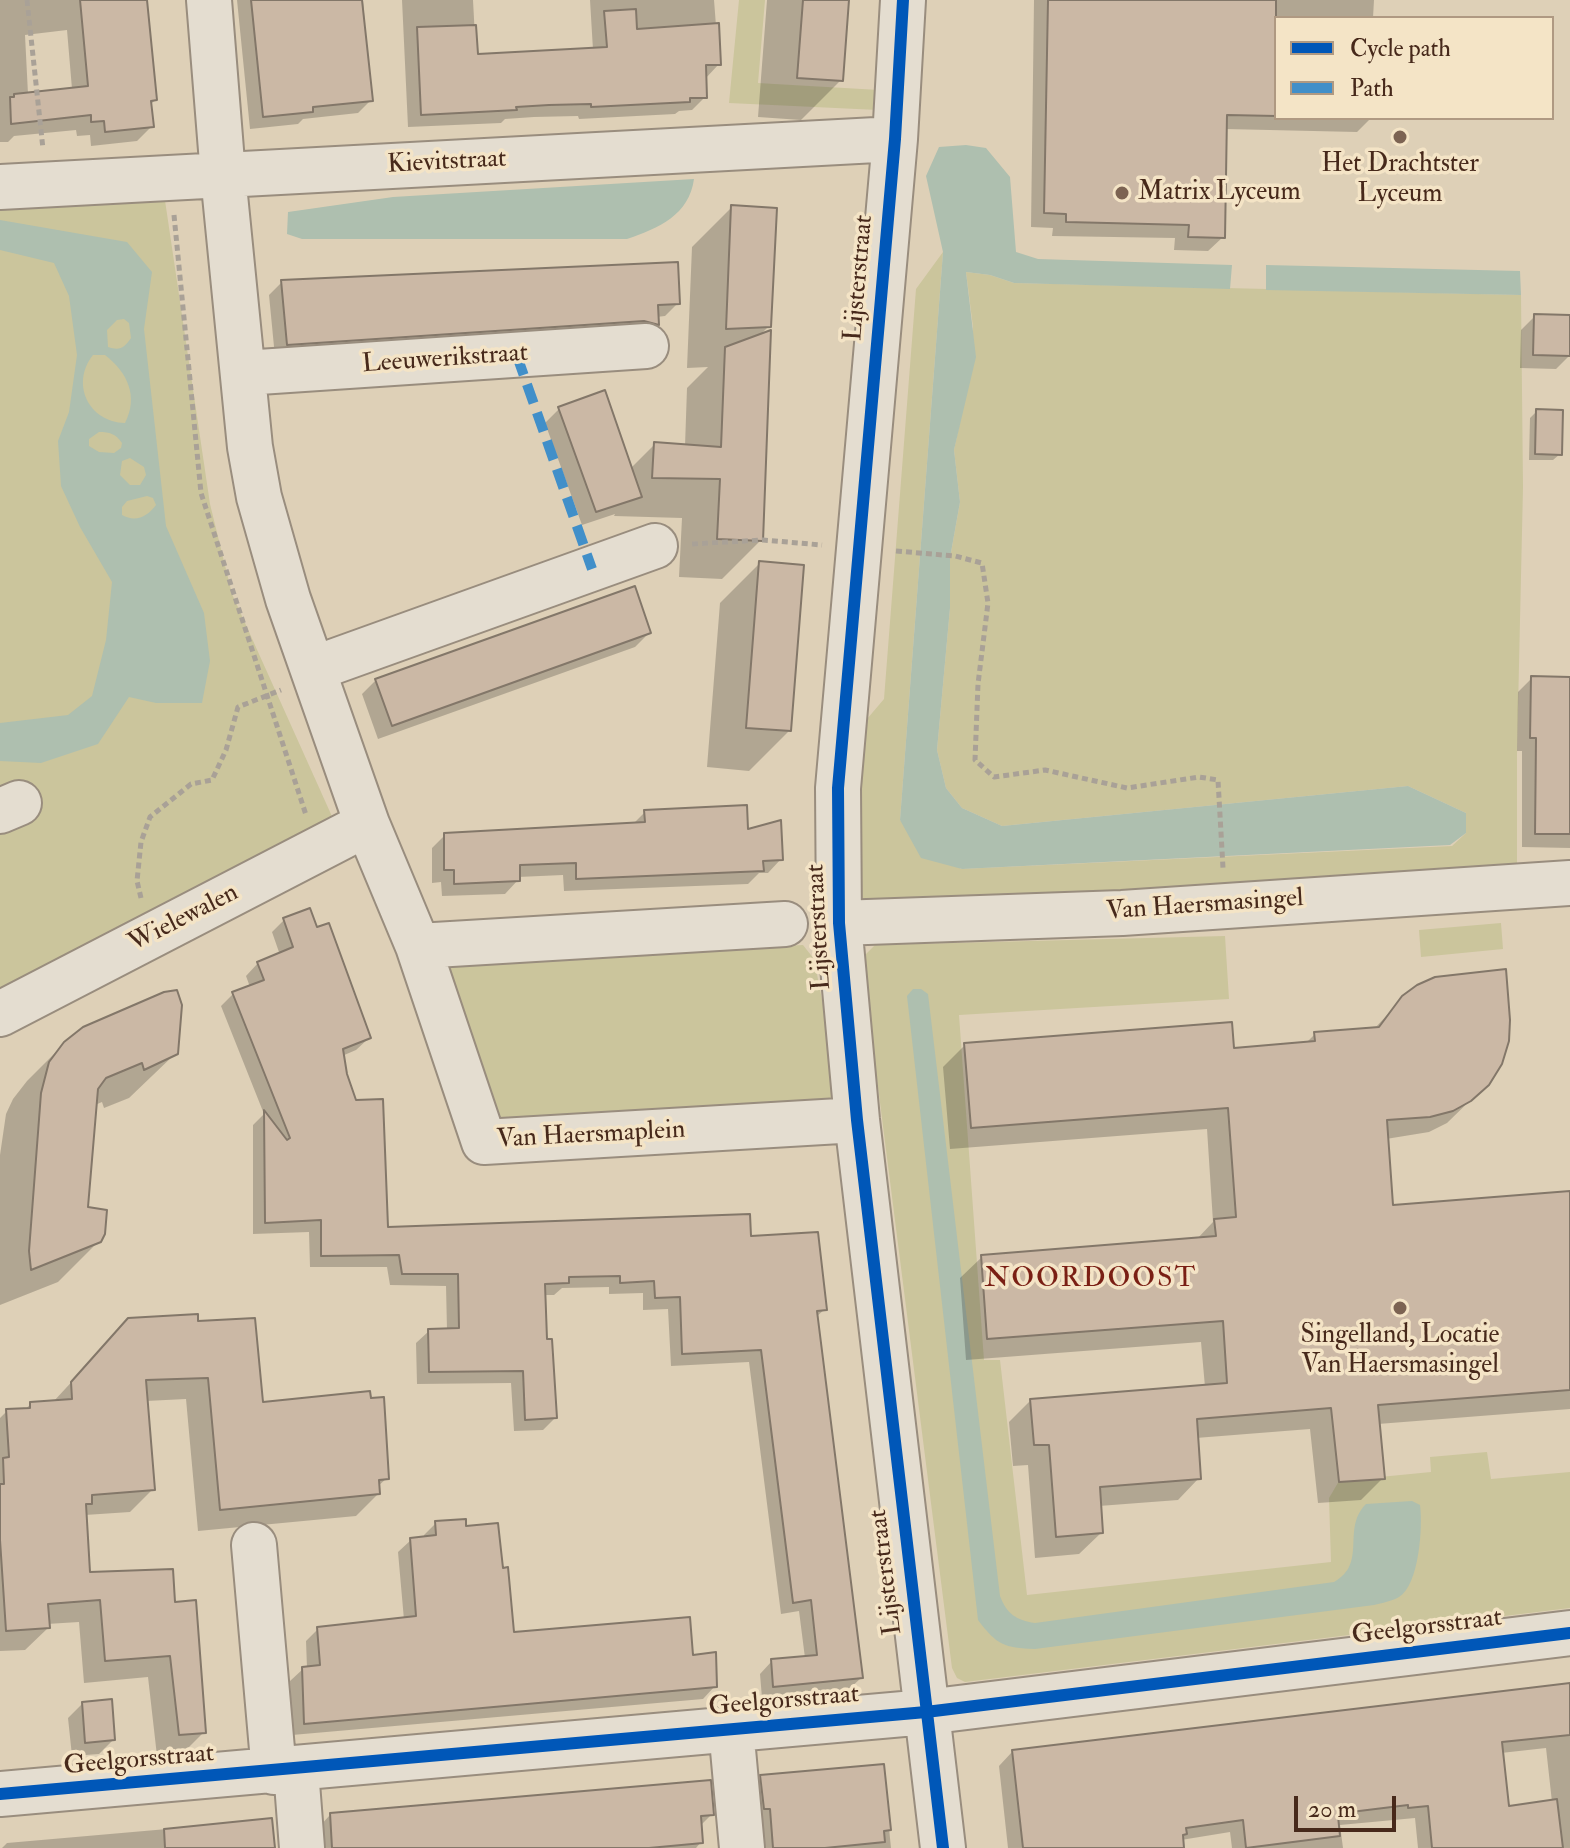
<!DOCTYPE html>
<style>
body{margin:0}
#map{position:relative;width:1570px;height:1848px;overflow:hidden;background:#ded0b7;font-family:"IM FELL Double Pica",serif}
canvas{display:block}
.legend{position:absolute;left:1274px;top:16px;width:280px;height:104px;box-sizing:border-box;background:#f4e4c6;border:2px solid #af9982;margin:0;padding:10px 14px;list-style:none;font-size:24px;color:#47291b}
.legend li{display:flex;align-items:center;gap:16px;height:40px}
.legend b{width:40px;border:2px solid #af9982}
.scale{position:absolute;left:1294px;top:1796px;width:102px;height:36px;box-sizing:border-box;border:4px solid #47291b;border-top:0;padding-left:10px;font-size:24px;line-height:28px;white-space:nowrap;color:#47291b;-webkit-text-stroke:6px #f4e4c6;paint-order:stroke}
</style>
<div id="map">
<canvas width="1570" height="1848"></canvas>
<ul class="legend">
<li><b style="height:10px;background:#0057b8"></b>Cycle path</li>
<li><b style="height:10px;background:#418fc9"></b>Path</li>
</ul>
<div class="scale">20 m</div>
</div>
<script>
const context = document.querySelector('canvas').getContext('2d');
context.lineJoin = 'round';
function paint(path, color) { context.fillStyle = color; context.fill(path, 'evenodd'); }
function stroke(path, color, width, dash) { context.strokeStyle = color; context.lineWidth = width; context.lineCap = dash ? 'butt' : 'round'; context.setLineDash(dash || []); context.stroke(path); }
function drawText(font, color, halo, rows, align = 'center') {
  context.font = font + ' "IM FELL Double Pica",serif'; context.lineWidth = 7; context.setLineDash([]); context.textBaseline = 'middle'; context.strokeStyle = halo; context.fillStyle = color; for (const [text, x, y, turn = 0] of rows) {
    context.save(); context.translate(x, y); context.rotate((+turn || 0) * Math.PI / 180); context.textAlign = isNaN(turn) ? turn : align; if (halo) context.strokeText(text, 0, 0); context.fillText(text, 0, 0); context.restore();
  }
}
paint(new Path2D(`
 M739 0H765L758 83 879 90 878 110 729 103Z
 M163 187 210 504 232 594 339 832 0 994V193Z
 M943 252 900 820 961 869 1452 846 1466 833V813L1408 786 1002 826 962 808 946 788 937 750 950 608V558L960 502 954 450 962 412 973 327 966 272 990 275 1014 283 1521 295 1523 487 1517 754V875L866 902 852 884 853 812 867 719 884 699 916 289Z
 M1501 923 1503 949 1421 957 1419 930Z
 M1225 936 1229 999 959 1015 984 1360H1000L1027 1595 1331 1562 1329 1498 1339 1481 1431 1472 1430 1457 1487 1452 1491 1479 1570 1472V1608L965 1682 957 1678 952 1668 863 969 866 954 875 945Z
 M803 945 814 959 825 1015 832 1096 823 1104 500 1124 438 962Z`), '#cbc59c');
paint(new Path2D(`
 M966 145 986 148 1010 177 1016 252 1038 259 1232 265 1230 289 1014 283 990 275 966 272 976 357 954 450 960 502 950 558V608L937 750 946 788 962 808 1002 826 1408 786 1466 813V833L1450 845 962 869 921 858 900 820 943 252 926 176 939 147Z
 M694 179C689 215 659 228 627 239H302L287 234 288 212 393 197Z
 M0 220 127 242 152 272 144 329 166 526 204 613 210 661 202 703H156L129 697 98 744 41 763 0 761V723L68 715 92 696 106 640 112 582 80 527 61 486 58 441 69 412 77 355 69 296 54 263 0 250ZM124 319 129 323 131 338C124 348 120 351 108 347L107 330 117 320ZM93 355H105C127 372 139 396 125 423 89 422 70 384 93 355ZM99 432C110 432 116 434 122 443L121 448 114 453 99 452 89 446V439ZM130 458 144 467 146 475 140 485H130L120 475 122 461ZM147 496 153 498 156 505C148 516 136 523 122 515V507L127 501Z
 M1266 265 1520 271 1521 295 1266 290Z
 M913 989H921L928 994 1000 1596C1007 1614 1016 1620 1035 1623L1334 1582C1368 1563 1341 1529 1366 1504L1412 1501 1420 1505C1423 1527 1419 1585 1399 1597 1392 1601 1382 1603 1374 1605L1035 1649C1004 1648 997 1645 978 1620L907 996Z`), '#aebfaf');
paint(new Path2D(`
 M0 0H145L155 100 150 105 152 126 137 141 91 146 90 135 77 136 76 130 14 136 8 142H0ZM67 30 72 89 28 94 25 35Z
 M237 0H363L371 100 358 113 303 119 298 124 250 129Z
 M402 0H473L476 56 593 50 590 0H714L719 64 705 79V97L692 110 679 111 675 114 579 119 578 116 534 117 505 119 501 123 408 127Z
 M767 0H847L841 80 801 120 758 117Z
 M1034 0H1374L1373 18H1276V118H1371L1357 132 1225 129 1223 237 1208 251 1174 250 1175 238 1052 236 1053 228 1031 227Z
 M732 207 769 326 758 337 761 540 722 579 679 577 682 518 614 516 615 514 582 525 545 423 559 409 630 469 655 444 685 446 687 388 708 367 687 368 692 247Z
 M282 282 678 303 665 316 656 317 657 324 644 337 275 357 269 295Z
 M1535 316 1570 317V355L1556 369 1520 368 1521 330Z
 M1537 411 1560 454 1553 460H1529L1530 418Z
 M760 563 789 731 749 771 707 767 720 603Z
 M649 633 635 647 378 739 362 694 376 680Z
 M1532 678H1570V848L1522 847V751H1517L1518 692Z
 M645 812 746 832 781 859 768 873H759L748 884 564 891 563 875 518 877V880L505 894 442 896 441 882 432 883V848L445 835 632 825Z
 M284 920 369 1038 356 1050 342 1056 386 1229 749 1239 825 1309 816 1317 861 1678 848 1690 762 1698 760 1674 772 1661 805 1658 799 1611 781 1614 749 1362 671 1366 668 1309 643 1310V1293L609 1294V1287L562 1288 554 1295H544L545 1341 555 1418 543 1430 514 1431 511 1383 417 1384 416 1343 429 1331 447 1330 446 1286 390 1285 387 1267H310L309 1232 253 1234V1125L264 1114 221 1006 233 994 250 987 246 976 258 963 280 955 272 932Z
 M1404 997 1487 1084 1447 1123 1429 1132 1386 1139 1392 1207 1570 1193V1409L1378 1424 1383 1478 1361 1500 1318 1503 1310 1429 1196 1438 1199 1478 1178 1500 1099 1506 1101 1533 1079 1554 1035 1558 1028 1465 1013 1466 1009 1422 1031 1400 1205 1387 1201 1342 966 1360 960 1278 982 1257 1196 1240 1213 1222 1207 1129 950 1149 943 1067 965 1045 1232 1050 1305 1044 1315 1034 1374 1029Z
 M68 1040 176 1053 129 1098 104 1108 102 1102 95 1105 86 1209 99 1241 58 1282 0 1305V1155L6 1114 13 1099 27 1081Z
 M129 1320 196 1323 261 1404 387 1478 377 1487 378 1494 356 1516 198 1531 186 1399 146 1401 153 1489 130 1512 85 1515 88 1574 173 1604 204 1732 182 1754 157 1756 148 1677 84 1683 79 1622 47 1624 48 1628 25 1650 0 1651V1418L7 1411 24 1410 31 1404 53 1402Z
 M436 1523 465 1529 512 1634 691 1657 715 1686 703 1699 292 1735 290 1681 303 1669 307 1668 306 1641 318 1629 404 1620 398 1552 411 1540 424 1538V1535Z
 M1570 1685V1848H1418L1415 1818 1340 1825 1343 1848H1232L1230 1832 1181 1840 1182 1848H1008L999 1766 1012 1752ZM1546 1748 1552 1802 1507 1808 1501 1753Z
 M82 1704 113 1740 99 1754 72 1756 68 1718Z
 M883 1768 891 1848H759L748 1790 761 1777Z
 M712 1814 700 1826 701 1842 696 1848H319L318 1828 330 1815Z
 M270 1820 273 1848H2L7 1843Z`), '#0003');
const building = new Path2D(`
 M80 0H147L157 100 151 101 154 127 105 132 104 121 91 122V115L11 124 10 97H14V94L88 86Z
 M251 0H362L373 101 313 107V112L263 117Z
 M803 0H849L843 81 797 78Z
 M1048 0H1276V116L1227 115 1225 238 1188 237 1189 225 1066 222V214L1044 213Z
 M636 9 637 29 719 23 721 65H706L707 98H690V102L591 107V104L549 105 516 107 517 110 421 115 417 27 476 25 478 54 607 47 604 11Z
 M731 205 777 208 771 327 726 329Z
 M678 262 680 304 658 305 659 325 644 321 287 345 281 280Z
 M1534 314 1570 315V356L1533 355Z
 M771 330 763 541 717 539 720 479 652 478 654 442 721 447 725 347Z
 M605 390 642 497 596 512 558 407Z
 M1536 409 1563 410 1562 455 1535 454Z
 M759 561 804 565 791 731 746 728Z
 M635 586 651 633 392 726 375 679Z
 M1531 676 1570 677V834H1535L1536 738H1530Z
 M747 805 748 829 781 820 783 860 763 861 764 871 576 879V863L520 865V881L454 884V870H444V833L645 822 644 810Z
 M310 908 317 927 329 923 371 1038 343 1049 347 1074 356 1100 383 1099 388 1227 750 1214 751 1236 818 1232 827 1310 817 1311 863 1678 773 1687 771 1659 817 1655 811 1600 793 1603 761 1350 682 1354 680 1297 655 1298 654 1281 620 1283V1276L569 1277V1283L545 1284 547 1339H552L557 1418 525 1420 523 1371 429 1372 428 1329 459 1328 458 1274H402L399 1255 321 1256V1220L265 1223 264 1110 287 1140 290 1138 232 992 264 980 257 962 293 947 283 918Z
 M1506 969 1510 1020 1509 1041 1502 1064 1489 1085 1471 1101 1453 1111 1430 1117 1387 1120 1393 1205 1570 1191V1390L1378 1405 1385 1479 1339 1482 1331 1408 1197 1419 1201 1479 1100 1487 1103 1533 1056 1537 1049 1445H1034L1030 1399 1227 1383 1223 1321 987 1339 981 1255 1216 1236 1214 1219 1236 1217 1228 1108 971 1128 964 1043 1232 1022 1234 1048 1315 1041 1314 1032 1379 1027 1402 996 1417 985 1435 977Z
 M177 990 182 1005 178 1054 144 1070 142 1063 106 1078 98 1089 88 1207 107 1210 105 1234 101 1242 31 1270 29 1251 41 1093 49 1062 64 1042 83 1027 164 992Z
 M198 1314V1321L255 1318 263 1402 370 1391 371 1398 384 1397 389 1479 379 1480 380 1494 220 1510 208 1378 146 1380 155 1490 92 1495V1504H86L90 1572 173 1569 175 1602 196 1600 206 1733 179 1735 170 1656 105 1661 100 1600 48 1604 50 1628 6 1631 0 1540V1484H4L3 1458 9 1457 6 1409 30 1408V1402L72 1399 71 1382 128 1318Z
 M466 1519V1526L498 1523 503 1568 508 1567 514 1632 690 1617 693 1655 716 1652 717 1687 304 1724 302 1667 320 1665 317 1627 416 1616 410 1538 436 1535 435 1521Z
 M1570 1683V1735L1502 1742 1509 1806 1557 1799 1563 1848H1432L1428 1806 1408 1808V1805L1343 1813 1344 1816H1338L1340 1836 1246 1848 1243 1820 1186 1828 1187 1834 1183 1835 1184 1848H1023L1012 1750Z
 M112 1699 115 1740 85 1743 82 1702Z
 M884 1764 891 1830 884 1831 885 1842 825 1848H773L770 1809H764L760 1775Z
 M711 1780 714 1815 701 1816 703 1843 649 1848H332L330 1813Z
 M272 1818 275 1848H165L164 1829Z`);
paint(building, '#cbb8a5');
stroke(building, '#837769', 2);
const minor = new Path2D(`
 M209 0 223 175 250 447 259 497 288 599 367 824 418 946 484 1142 857 1120
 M903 0 895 139 838 788 839 923 857 1120 943 1848
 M0 187 895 139
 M244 373 646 346
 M313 669 655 546
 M0 811 19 803
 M839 923 1122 913 1570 883
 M418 946 785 924
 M0 1014 367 824
 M254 1545 274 1772
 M731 1728 742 1848
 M296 1770 302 1848
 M0 1794 926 1712 1570 1633`);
stroke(minor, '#998d7e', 48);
stroke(new Path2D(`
 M27 0 43 149
 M174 215 201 493 306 815
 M692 544 763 540 822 545
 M896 551 955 556 982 563 988 603 978 684 975 760 994 777 1045 770 1127 788 1199 777 1218 780 1223 868
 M141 898 137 881 141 842 150 817 191 784 212 780 226 750 238 707 281 690`), '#a9a197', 5, [6, 4]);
stroke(minor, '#e4ddd0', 44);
stroke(new Path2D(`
 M517 356 592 569`), '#418fc9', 10, [20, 10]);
stroke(new Path2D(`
 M903 0 895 139 838 788 839 923 857 1120 943 1848
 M0 1794 926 1712 1570 1633`), '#0057b8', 12);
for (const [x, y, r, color] of [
 [1400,137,8,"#7c6352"],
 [1122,193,8,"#7c6352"],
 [1400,1308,8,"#7c6352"]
]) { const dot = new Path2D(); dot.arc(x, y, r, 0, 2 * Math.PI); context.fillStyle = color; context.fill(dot); stroke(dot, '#f4e4c6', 3); }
drawText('26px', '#47291b', '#f4e4c6', [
 ["Kievitstraat",447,163,-3],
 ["Lijsterstraat",860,278,-85],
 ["Leeuwerikstraat",445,360,-4],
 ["Van Haersmasingel",1205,906,-4],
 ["Wielewalen",184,919,-27],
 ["Lijsterstraat",820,927,-93],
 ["Van Haersmaplein",591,1136,-3],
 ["Lijsterstraat",887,1572,-97],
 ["Geelgorsstraat",1427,1628,-7],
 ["Geelgorsstraat",784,1702,-5],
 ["Geelgorsstraat",139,1761,-5]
]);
drawText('26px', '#47291b', '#f4e4c6', [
 ["Het Drachtster",1400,165],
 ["Lyceum",1400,195],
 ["Matrix Lyceum",1138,193,"left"],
 ["Singelland, Locatie",1400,1336],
 ["Van Haersmasingel",1400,1366]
]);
context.letterSpacing = '2px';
drawText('28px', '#7a1f14', '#f4e4c6', [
 ["NOORDOOST",1091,1280]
]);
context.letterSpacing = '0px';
</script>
